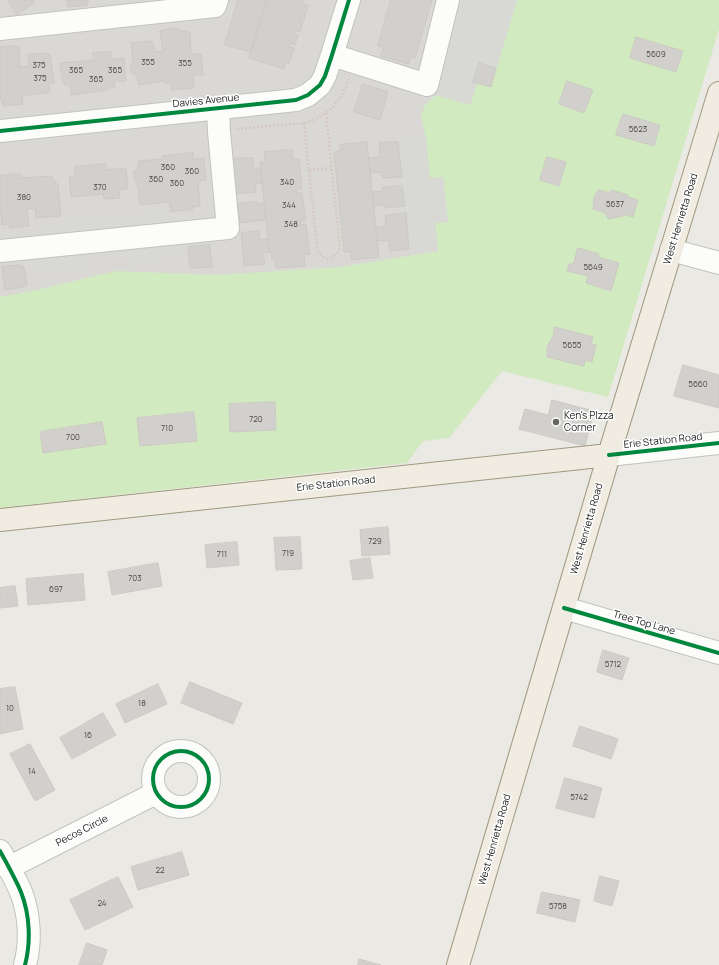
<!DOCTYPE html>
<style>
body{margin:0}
canvas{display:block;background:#eae9e3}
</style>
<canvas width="719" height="965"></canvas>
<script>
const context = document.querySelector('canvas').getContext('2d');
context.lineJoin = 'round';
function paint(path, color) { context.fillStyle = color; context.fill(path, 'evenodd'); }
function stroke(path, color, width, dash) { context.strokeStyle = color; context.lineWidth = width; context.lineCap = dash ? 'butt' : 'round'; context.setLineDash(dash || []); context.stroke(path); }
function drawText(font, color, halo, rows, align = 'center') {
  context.font = font + ' Manrope,sans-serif'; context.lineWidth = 3; context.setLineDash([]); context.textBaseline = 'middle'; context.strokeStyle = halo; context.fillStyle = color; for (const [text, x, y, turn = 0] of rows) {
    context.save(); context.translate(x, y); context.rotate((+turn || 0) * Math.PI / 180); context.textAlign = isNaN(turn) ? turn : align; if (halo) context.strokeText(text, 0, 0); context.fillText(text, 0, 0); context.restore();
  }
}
paint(new Path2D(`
 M0 0H537L434 276 0 327Z`), '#d9d8d5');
paint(new Path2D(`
 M517 0H719V29L608 397 502 371 449 438 423 441 407 463 0 508V297L41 289 116 271 216 275 341 267 438 251 435 223 448 221 443 178 430 179 426 139 421 116 425 105 436 95 470 105 477 83 491 87Z`), '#d1eac0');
paint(new Path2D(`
 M454 0H517L496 68 479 63 473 81 477 83 470 105 427 92Z
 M426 139 430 178 443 177 448 222 435 223 438 251 410 254 398 142Z
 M164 213 166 227 184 239 185 255 129 260 128 247 86 251 87 265 32 270 31 254 41 238 39 225Z`), '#d8d8d5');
const building = new Path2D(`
 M8 0H32L34 3 17 14Z
 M67 0H88V5L68 7Z
 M238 0H267L251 52 225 45Z
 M267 0H303L302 3 308 5 304 20 299 19V21L303 22 300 32 295 30 294 34 298 35 295 45 290 43 289 47 294 48 289 64 286 63 284 69 249 58Z
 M391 0H432L415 58 411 56 409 64 381 56 383 47 378 46Z
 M177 28 179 30 190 32 191 54H201L203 75H193L194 88 171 90V83L166 84 164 81 139 85 137 75 133 74 130 67 133 60 131 43 149 41 153 43 155 52 163 51 160 31Z
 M636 37 683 51 676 72 630 58Z
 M14 46 19 47 20 67 29 66 28 54 45 53 50 54 54 83H49L50 92 22 96 23 104 3 106 2 100H0V47Z
 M111 52 112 59 124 58 126 81 114 82 115 87 108 88V90L71 95 70 85H65L62 77 60 63 94 60 93 53Z
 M479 63 496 68 491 87 473 82Z
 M567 81 593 90 584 113 559 104Z
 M363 84 388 92 380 120 354 112Z
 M623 114 660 125 654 146 616 135Z
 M367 142 379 257 351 260V252H344L334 152 340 151V145Z
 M398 142 402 177 383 178 381 172 370 173 369 158 380 157 379 143Z
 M292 150 293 159H299L302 189H296L297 193H302L306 221H300L301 225 306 224 310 254 304 255 305 266 276 268V261L272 259 271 251 269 252 260 162H265L264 152Z
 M193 153V159L204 158 206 180 198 181 200 206 193 207V209L171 212 169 202 140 205 138 187 134 178V171L138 170V161L162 159V156Z
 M547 157 566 162 559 186 540 180Z
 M253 158 254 169 261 168 262 183 255 184 256 192 235 194 232 159Z
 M106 164V170L126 168 128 189 119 190 120 198 104 199 103 194 71 197 69 177H75L74 167Z
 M20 174V178L51 176 58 185 61 216 36 218 35 208 27 209 29 226 10 228 9 224 2 225 0 207V176Z
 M402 186 405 206 385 208V205L374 206 372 192 382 191V188Z
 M599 190 610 193 611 190 628 195 627 197 638 200 633 217 623 214V216L608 219 605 213 593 209 594 197Z
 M257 202V204L264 203 266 220 240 223 238 204Z
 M406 213 409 249 390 251 388 240 377 241 376 227 386 226 385 216Z
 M259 231 260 240 268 239 269 252 263 253 265 264 244 266 241 233Z
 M210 245 212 267 190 268 188 247Z
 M578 248 599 254 598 257 619 263 611 291 586 283 588 276 567 271 569 264H573Z
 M20 265 24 267 27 285 24 287 5 290 2 267Z
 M555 327 593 337 591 344 596 345 592 362 585 360 584 366 547 357V347L553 336Z
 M683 365 719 375V408L674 396Z
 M552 400 594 411 585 446 519 429 525 409 548 415Z
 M275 402 276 430 230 432 229 404Z
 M194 412 197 441 140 446 137 418Z
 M102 422 106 444 43 453 40 432Z
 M388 527 390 554 362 556 360 530Z
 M300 537 302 569 276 570 274 538Z
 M237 542 239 565 207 568 205 545Z
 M370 558 373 578 353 580 350 561Z
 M158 563 162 586 112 595 108 572Z
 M83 574 85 600 28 605 26 579Z
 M15 586 18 606 0 608V588Z
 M603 650 629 658 622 680 597 672Z
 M190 682 242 703 233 724 181 703Z
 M158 684 167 704 125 723 116 704Z
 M15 687 23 729 0 734V689Z
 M103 713 116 735 72 759 60 738Z
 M580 726 618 739 611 759 573 746Z
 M30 744 55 790 35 801 10 754Z
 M565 778 602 788 594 818 556 808Z
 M182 852 189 875 138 890 131 867Z
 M600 876 619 881 612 906 594 901Z
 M118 877 133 907 85 930 70 900Z
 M542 892 580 900 575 922 537 913Z
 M87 943 107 950 102 965H79Z
 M359 959 381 965H358Z`);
paint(building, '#d2d0cc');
stroke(building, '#cdcac4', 1);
const minor = new Path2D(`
 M0 29 215 6 217 0
 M332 55 427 85 448 0
 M0 131 296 100 308 95 320 85 325 76 332 55 349 0
 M671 250 719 263
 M0 251 228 228 219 132 218 108
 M609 455 719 443
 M564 608 719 653
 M153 779a28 28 0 1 1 56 0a28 28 0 1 1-56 0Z
 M0 851C7 864 15 878 21 892 30 915 31 942 25 965
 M8 868 156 793`);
const major = new Path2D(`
 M0 520 609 455
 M458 965 609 455 719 93`);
stroke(minor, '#c2c2bf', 24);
stroke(major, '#a09980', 24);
stroke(new Path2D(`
 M304 123 317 248C323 262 333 262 340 248L326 113
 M237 129 304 123C327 117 341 102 349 79
 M309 170 332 168`), '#d6c8c3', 2.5, [2, 2]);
stroke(minor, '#fcfcfb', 22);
stroke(major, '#f0ece2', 22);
stroke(new Path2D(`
 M0 131 296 100 308 95 320 85 325 76 332 55 349 0
 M609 455 719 443
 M564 608 719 653
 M153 779a28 28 0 1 1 56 0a28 28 0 1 1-56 0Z
 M0 851C7 864 15 878 21 892 30 915 31 942 25 965`), '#00873e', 4);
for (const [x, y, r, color] of [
 [556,422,4,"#636361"]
]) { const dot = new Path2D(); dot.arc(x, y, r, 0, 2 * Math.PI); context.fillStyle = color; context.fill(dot); stroke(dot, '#fff', 1.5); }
drawText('8px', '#494847', null, [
 ["5609",656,55],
 ["355",148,63],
 ["355",185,64],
 ["375",39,66],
 ["365",76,71],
 ["365",115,71],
 ["375",40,79],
 ["365",96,80],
 ["5623",638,130],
 ["360",168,168],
 ["360",192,172],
 ["360",156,180],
 ["340",287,183],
 ["360",177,184],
 ["370",100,188],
 ["380",24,198],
 ["5637",615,205],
 ["344",289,206],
 ["348",291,225],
 ["5649",593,268],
 ["5655",572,346],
 ["5660",698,385],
 ["720",256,420],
 ["710",167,429],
 ["700",73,438],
 ["729",375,542],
 ["719",288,554],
 ["711",222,555],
 ["703",135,579],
 ["697",56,590],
 ["5712",613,665],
 ["18",142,704],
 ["10",10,709],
 ["16",88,736],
 ["14",32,772],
 ["5742",579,798],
 ["22",160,871],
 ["24",102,904],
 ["5758",558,907]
]);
drawText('10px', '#1b1b1b', '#fff', [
 ["Davies Avenue",206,101,-6],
 ["West Henrietta Road",681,219,-73],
 ["Erie Station Road",663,441,-6],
 ["Erie Station Road",336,484,-6],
 ["West Henrietta Road",587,529,-74],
 ["Tree Top Lane",644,623,16],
 ["Pecos Circle",82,831,-27],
 ["West Henrietta Road",495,840,-74]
]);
drawText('10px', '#1b1b1b', '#fff', [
 ["Ken's PIzza",564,416],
 ["Corner",564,428]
], 'left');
</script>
